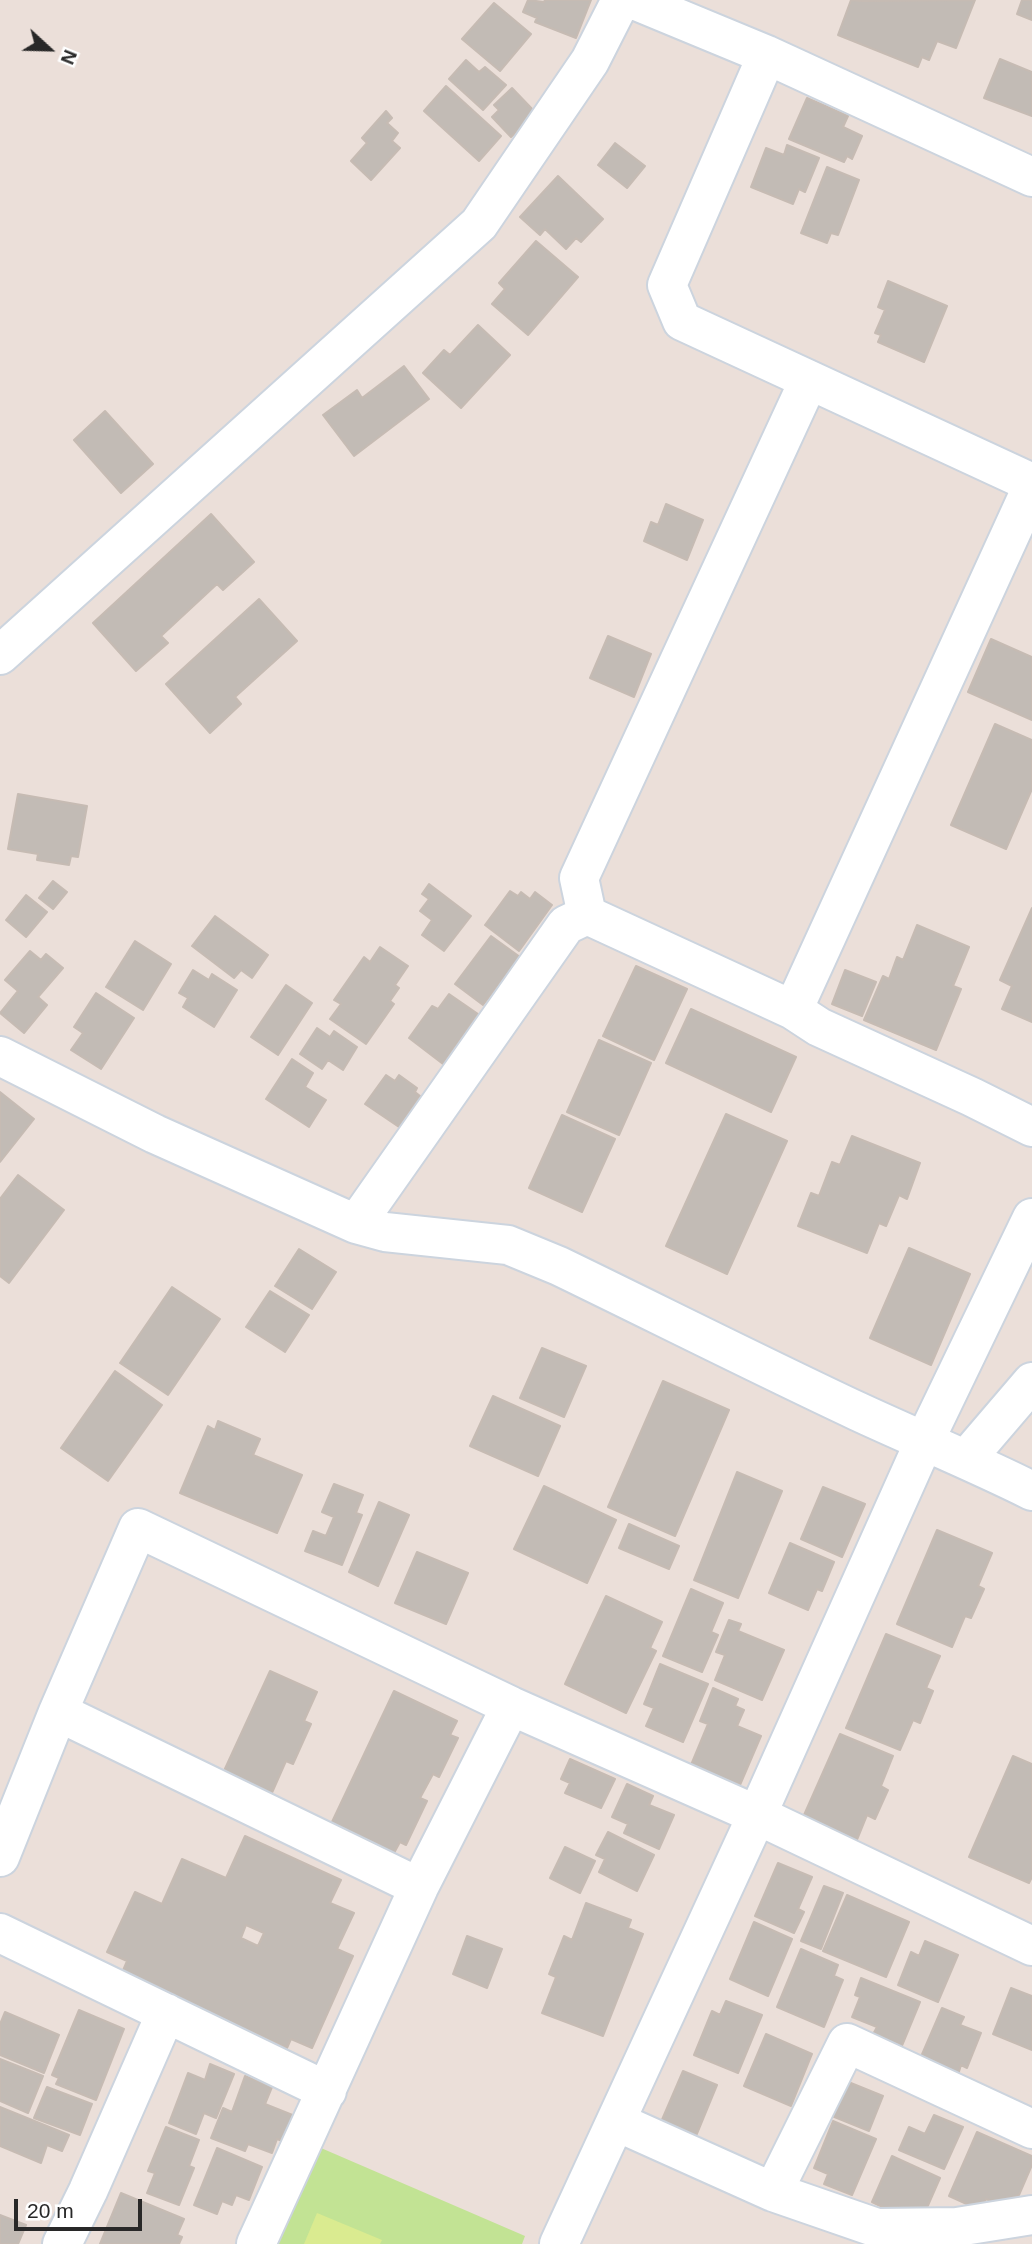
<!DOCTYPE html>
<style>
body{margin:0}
#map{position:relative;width:1032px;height:2244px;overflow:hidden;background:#ebdfd9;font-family:Helvetica,sans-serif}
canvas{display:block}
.north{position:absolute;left:14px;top:14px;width:70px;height:70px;-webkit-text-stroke:5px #fff;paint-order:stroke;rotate:112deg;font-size:19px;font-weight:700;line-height:28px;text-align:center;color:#282828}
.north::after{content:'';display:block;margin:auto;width:24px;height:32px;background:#282828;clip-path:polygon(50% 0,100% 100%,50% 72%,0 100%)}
.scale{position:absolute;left:14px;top:2199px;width:128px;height:32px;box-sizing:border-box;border:4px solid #282828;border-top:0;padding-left:9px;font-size:21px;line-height:24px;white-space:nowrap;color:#282828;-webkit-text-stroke:5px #fff;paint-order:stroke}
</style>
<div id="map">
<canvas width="1032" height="2244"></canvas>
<div class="north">N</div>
<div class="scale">20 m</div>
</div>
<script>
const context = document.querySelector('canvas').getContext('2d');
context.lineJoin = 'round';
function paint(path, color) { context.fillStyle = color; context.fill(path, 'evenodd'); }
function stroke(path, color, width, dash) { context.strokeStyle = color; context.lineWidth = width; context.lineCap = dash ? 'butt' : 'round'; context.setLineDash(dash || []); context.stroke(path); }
paint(new Path2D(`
 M321 2148 525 2236 522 2244H278Z`), '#c2e394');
paint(new Path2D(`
 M317 2213 382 2240 380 2244H304Z`), '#daeb90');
const building = new Path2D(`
 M528 0 544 2 545 0H591L576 38 535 22 537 18 523 12Z
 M851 0 863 1 975 0 956 48 937 41 929 60 922 57 918 67 838 35Z
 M1022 0H1032V20L1017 14Z
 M494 3 531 34 500 71 462 39Z
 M1000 59 1032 72V116L984 98Z
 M466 60 479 72 485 67 506 85 483 110 449 79Z
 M446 86 501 136 479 161 424 111Z
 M512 88 536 113 511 137 492 117 499 110 494 105Z
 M807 98 848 116 843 127 862 136 852 159 847 156 844 162 789 139Z
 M386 111 392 118 387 123 398 133 392 141 400 148 371 180 351 161 367 143 362 138Z
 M615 143 645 166 627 188 598 165Z
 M787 145 819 158 805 192 799 189 793 204 751 187 766 148 784 155Z
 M827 167 859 180 838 235 831 233 827 243 801 233Z
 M558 176 603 219 581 242 576 238 566 249 545 229 540 235 520 217Z
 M536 241 578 277 528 335 492 304 505 289 499 283Z
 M888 281 947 306 924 362 878 342 881 335 875 333 885 310 878 307Z
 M478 325 510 355 461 408 423 373 444 350 450 355Z
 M404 366 429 399 354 456 323 415 357 390 362 398Z
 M105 411 153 464 121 493 74 440Z
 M666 504 703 520 687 560 644 541 651 522 658 525Z
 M211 514 254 562 223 590 217 584 161 636 168 643 136 671 93 623Z
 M259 599 297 641 235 697 241 704 210 733 166 684Z
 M608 636 651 654 634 697 590 678Z
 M991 639 1032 657V720L968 692Z
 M995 724 1032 740V789L1006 849 951 825Z
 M18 794 87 806 78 857 71 856 69 865 37 860 38 854 8 849Z
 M53 881 67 892 53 909 39 898Z
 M429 884 471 916 444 951 422 935 432 920 420 911 429 899 422 894Z
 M510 891 518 896 521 892 530 899 535 892 552 905 519 951 485 925Z
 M26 895 47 912 26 937 6 920Z
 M1032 908V1022L1002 1009 1012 986 1000 980Z
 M215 916 268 955 252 978 241 970 234 978 192 946Z
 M917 925 969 947 953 986 961 989 936 1050 864 1020 883 976 889 979 897 957 903 960Z
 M491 936 520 957 483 1005 455 984Z
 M135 941 171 964 143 1010 106 987Z
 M380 947 408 966 395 985 399 988 390 1001 394 1004 366 1044 330 1019 341 1004 334 1000 364 957 370 962Z
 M30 951 41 960 46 954 63 968 38 997 47 1005 24 1033 0 1013 18 991 5 980Z
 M636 966 687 989 654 1060 603 1036Z
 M193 970 209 980 212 974 237 990 214 1027 183 1007 188 998 179 993Z
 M845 970 876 982 862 1016 832 1004Z
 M286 985 312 1003 278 1055 251 1037Z
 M96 993 134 1018 101 1069 71 1050 83 1033 74 1027Z
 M449 994 478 1014 443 1064 409 1038 432 1006 438 1009Z
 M691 1009 796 1057 771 1112 666 1063Z
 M317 1028 330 1037 334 1031 357 1047 343 1070 328 1060 322 1069 300 1054Z
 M599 1040 651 1063 619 1135 567 1112Z
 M292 1059 313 1073 305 1087 326 1100 309 1127 266 1099Z
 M386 1075 395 1081 399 1075 417 1088 415 1092 420 1096 399 1127 365 1104Z
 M0 1092 34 1119 0 1162Z
 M726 1114 787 1141 727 1274 666 1246Z
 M562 1115 615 1139 582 1212 529 1188Z
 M852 1136 920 1163 907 1199 899 1195 886 1226 879 1223 867 1253 798 1226 811 1193 819 1196 832 1162 840 1165Z
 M18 1175 64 1210 9 1283 0 1276V1199Z
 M909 1248 970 1274 931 1365 870 1338Z
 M299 1249 336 1272 312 1309 275 1286Z
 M172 1287 220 1319 168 1395 120 1363Z
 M270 1291 309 1315 285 1352 246 1327Z
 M542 1348 586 1366 564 1417 520 1398Z
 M115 1371 162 1405 108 1481 61 1448Z
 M663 1381 729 1410 675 1536 608 1507Z
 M493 1396 560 1426 538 1476 470 1446Z
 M218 1421 260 1439 253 1455 302 1475 277 1533 180 1493 208 1426 215 1430Z
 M737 1472 782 1491 738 1598 694 1580Z
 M334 1484 363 1495 356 1513 362 1515 342 1565 305 1551 313 1531 326 1536 334 1517 322 1512Z
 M544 1486 616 1520 587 1583 514 1549Z
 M823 1487 865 1504 842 1557 801 1539Z
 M379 1502 409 1515 378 1586 349 1572Z
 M629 1524 679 1546 669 1569 619 1548Z
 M937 1530 992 1553 978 1586 984 1589 971 1618 965 1616 952 1647 897 1624Z
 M790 1543 834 1562 822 1591 817 1589 808 1610 769 1593Z
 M417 1552 468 1573 446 1624 395 1603Z
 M691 1589 723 1603 711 1632 718 1635 702 1672 663 1656Z
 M606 1596 662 1622 650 1648 656 1651 626 1713 565 1684Z
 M729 1620 741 1624 738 1631 784 1650 762 1700 715 1680 725 1655 716 1652Z
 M886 1634 940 1656 926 1688 933 1691 920 1723 913 1720 900 1750 846 1728Z
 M660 1664 708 1684 683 1742 646 1726 654 1708 644 1704Z
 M270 1671 317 1692 304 1721 311 1724 293 1764 286 1761 271 1795 223 1773Z
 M713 1688 738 1699 735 1706 744 1710 737 1726 761 1736 740 1785 691 1765 708 1724 700 1721Z
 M394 1691 457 1721 450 1735 458 1738 439 1777 433 1774 420 1798 427 1801 406 1845 400 1842 394 1853 331 1824Z
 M840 1734 893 1756 881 1786 888 1790 875 1819 867 1815 854 1847 800 1824Z
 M1013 1756 1032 1764V1877L1029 1883 969 1857Z
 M570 1759 615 1779 601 1808 565 1793 570 1783 561 1779Z
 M627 1784 653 1796 649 1805 674 1815 659 1849 624 1833 628 1824 612 1817Z
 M608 1832 654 1855 637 1891 599 1872 605 1859 596 1855Z
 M245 1836 341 1880 330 1903 354 1913 337 1949 353 1956 312 2048 291 2039 287 2048 122 1973 127 1961 107 1952 135 1892 162 1904 182 1859 226 1878ZM246 1925 264 1933 258 1946 241 1938Z
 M565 1847 595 1861 580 1893 550 1878Z
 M778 1863 812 1877 798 1909 804 1912 794 1933 755 1916Z
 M824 1886 843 1893 821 1949 801 1941Z
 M847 1895 909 1922 886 1977 823 1951Z
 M586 1903 631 1920 628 1928 643 1934 603 2036 542 2013 556 1977 549 1974 564 1936 572 1940Z
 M754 1922 792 1939 768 1996 730 1979Z
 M467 1936 502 1949 487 1988 453 1974Z
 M925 1941 958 1955 938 2002 898 1985 911 1952 919 1956Z
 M801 1949 838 1965 834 1976 843 1980 824 2027 777 2007Z
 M861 1978 920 2002 901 2048 872 2036 877 2027 852 2017 860 1997 855 1995Z
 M1011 1988 1032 1996V2050L993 2034Z
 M726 2001 762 2015 738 2073 694 2055 712 2011 720 2015Z
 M942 2008 964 2017 960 2025 981 2033 967 2068 961 2065 958 2075 920 2059Z
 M79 2010 124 2029 96 2100 56 2084 59 2078 52 2075Z
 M5 2012 59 2035 44 2073 0 2055V2024Z
 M766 2034 812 2054 791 2106 744 2086Z
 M0 2059 43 2076 28 2113 0 2101Z
 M210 2064 234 2074 216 2118 204 2113 196 2134 169 2123 188 2073 205 2080Z
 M683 2071 717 2085 696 2136 661 2122Z
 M245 2076 272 2087 265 2104 295 2116 285 2142 277 2139 272 2153 248 2144 245 2151 211 2138 223 2108 232 2112Z
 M841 2079 883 2096 869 2131 827 2114Z
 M47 2087 92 2104 80 2135 34 2118Z
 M0 2107 69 2135 62 2151 47 2145 41 2163 0 2146Z
 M934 2115 963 2127 944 2169 899 2150 909 2127 925 2134Z
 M833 2121 876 2139 852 2195 824 2184 828 2174 814 2168Z
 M166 2127 199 2140 189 2166 194 2168 179 2205 147 2193 155 2173 148 2171Z
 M977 2132 1032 2156V2165L1019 2195 997 2204 986 2199 980 2210 949 2196Z
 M217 2148 262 2167 249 2200 236 2195 232 2205 222 2201 217 2214 194 2205Z
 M892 2156 940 2178 926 2210 895 2213 872 2202Z
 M121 2193 184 2219 177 2235 182 2237 179 2244H100Z
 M0 2215 26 2225 18 2244H0Z`);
paint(building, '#c2bbb5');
stroke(building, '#c6bbb3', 2);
const minor = new Path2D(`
 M634 0 767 55 1032 177
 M767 55 667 285 682 321 1032 483
 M0 655 479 224 590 61 621 0
 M587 915 579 878 809 380
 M793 1010 1032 487
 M0 1056 155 1134 356 1224 385 1232 508 1245 559 1266C658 1314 757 1364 857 1411 915 1438 974 1462 1032 1491
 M356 1224 566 925 587 915 793 1010 819 1027 972 1097 1032 1127
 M967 1458 1032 1382
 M58 1712 419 1887
 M0 1857 58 1712 138 1528 511 1706 757 1815 1032 1946
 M0 1933 327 2091
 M617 2122 773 2192 877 2228 957 2227 1032 2215
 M773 2192 847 2043 1032 2129
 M62 2244 88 2191 166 2013
 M256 2244 419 1887 511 1706
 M559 2244 757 1815 924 1442 1032 1218`);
stroke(minor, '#ccd4de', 42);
stroke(minor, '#fff', 38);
</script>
